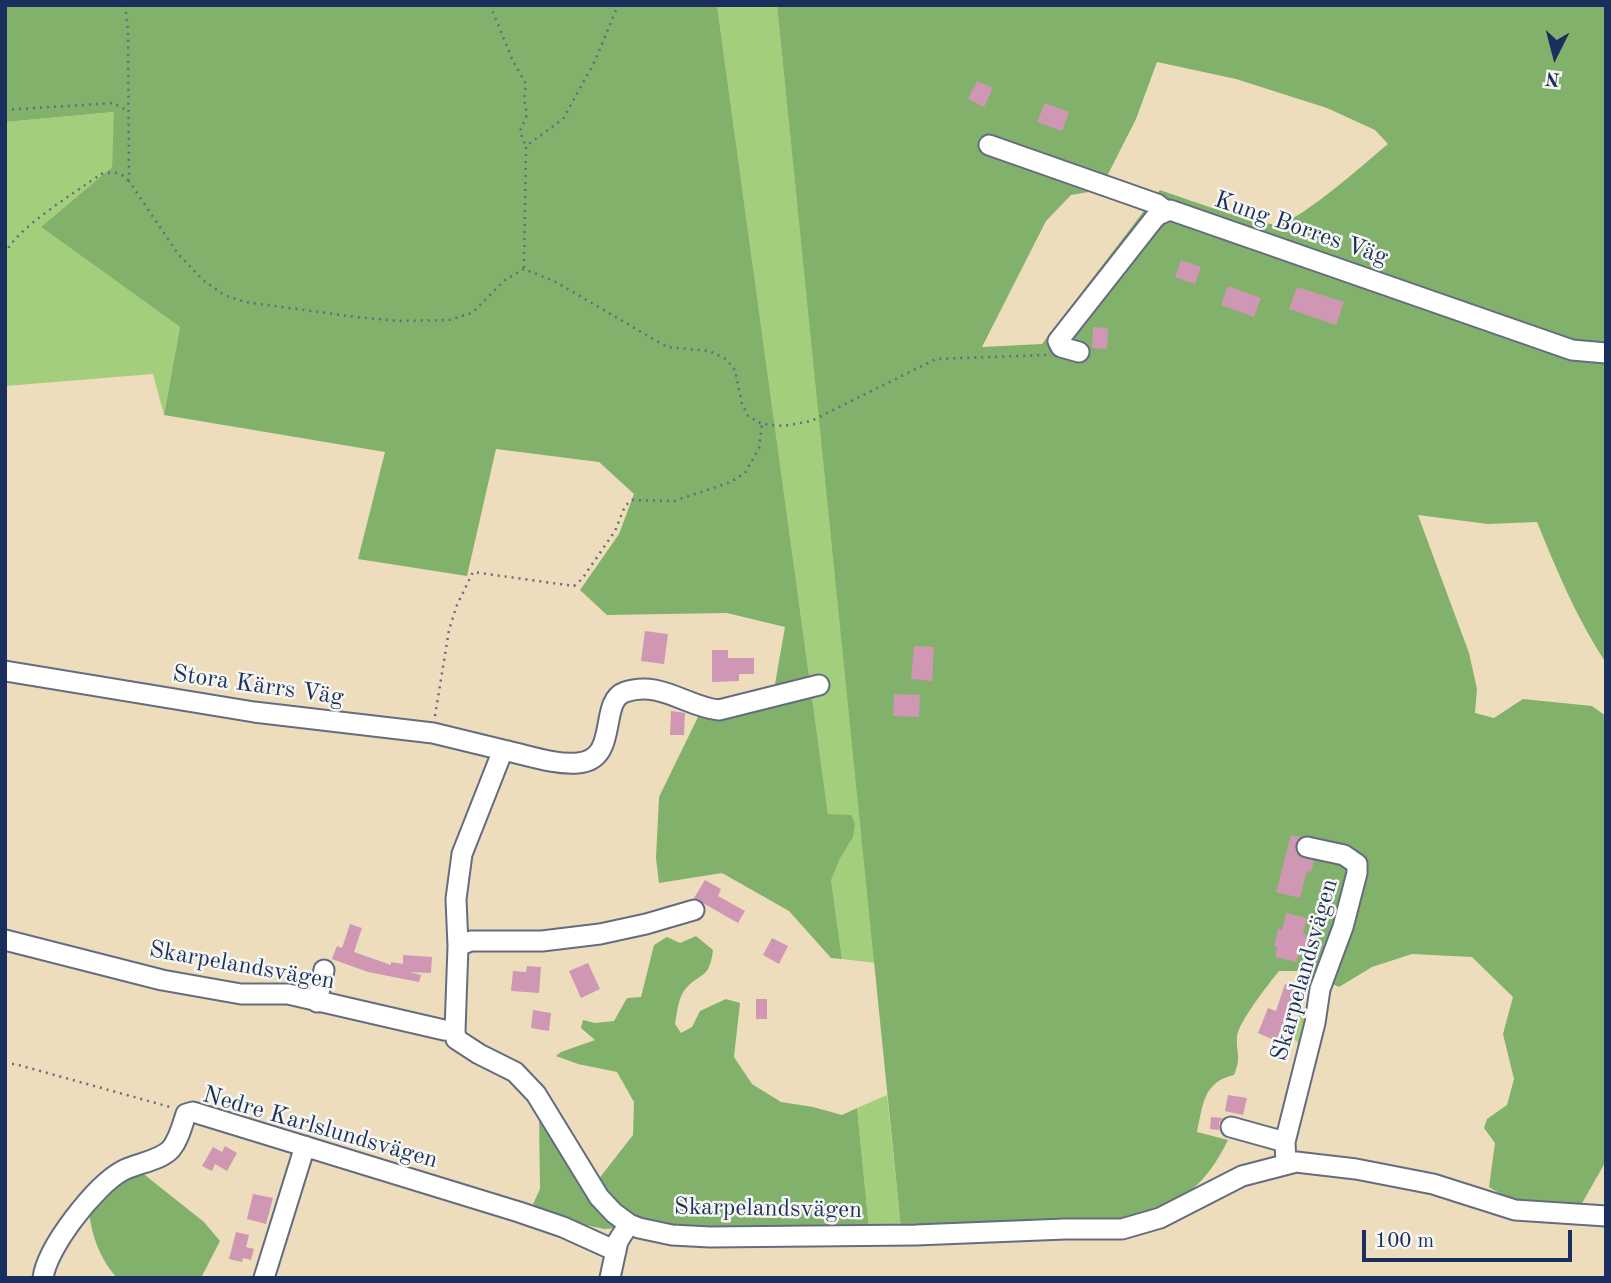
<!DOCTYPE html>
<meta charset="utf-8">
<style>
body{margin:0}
#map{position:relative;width:1611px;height:1283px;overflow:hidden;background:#edddbc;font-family:"Old Standard TT",serif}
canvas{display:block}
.frame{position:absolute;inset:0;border:7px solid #1b2f5e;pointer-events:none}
.north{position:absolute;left:1520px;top:21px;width:70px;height:70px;-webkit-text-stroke:5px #f6f6f2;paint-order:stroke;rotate:186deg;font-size:19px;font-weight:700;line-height:28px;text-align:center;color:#1b2f5e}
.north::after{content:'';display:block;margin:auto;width:24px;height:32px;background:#1b2f5e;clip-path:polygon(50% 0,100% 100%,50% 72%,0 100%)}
.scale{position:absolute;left:1362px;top:1230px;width:210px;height:32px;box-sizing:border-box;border:4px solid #1b2f5e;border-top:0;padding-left:9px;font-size:21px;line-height:24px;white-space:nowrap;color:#1b2f5e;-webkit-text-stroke:5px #f6f6f2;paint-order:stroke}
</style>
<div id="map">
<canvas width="1611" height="1283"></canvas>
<div class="frame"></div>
<div class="north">N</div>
<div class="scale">100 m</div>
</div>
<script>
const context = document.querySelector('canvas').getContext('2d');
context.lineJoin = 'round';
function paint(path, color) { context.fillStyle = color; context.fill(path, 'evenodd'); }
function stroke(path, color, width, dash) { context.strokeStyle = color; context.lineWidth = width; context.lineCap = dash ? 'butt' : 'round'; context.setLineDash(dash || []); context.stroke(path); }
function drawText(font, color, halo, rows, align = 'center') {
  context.font = font + ' "Old Standard TT",serif'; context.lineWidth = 5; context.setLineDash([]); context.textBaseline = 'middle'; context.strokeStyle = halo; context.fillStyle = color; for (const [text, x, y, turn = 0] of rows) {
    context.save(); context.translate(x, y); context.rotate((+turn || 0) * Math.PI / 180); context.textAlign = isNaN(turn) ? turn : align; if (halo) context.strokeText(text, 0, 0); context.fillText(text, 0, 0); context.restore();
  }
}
paint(new Path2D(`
 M717 5H777L876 963 842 959 831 881 828 814Z
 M115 112 112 167 41 227 180 327 164 415 153 374 5 386V122Z
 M1302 1007 1313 1012 1304 1047 1290 1036Z
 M887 1095 901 1228H869L857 1108Z`), '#a3ce7b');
paint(new Path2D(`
 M5 5H717L828 814 851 815 855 824 853 837 840 858 831 880 842 959 831 958 789 911 722 873 659 883 656 858 659 797 698 717 772 701 785 627 727 613 607 615 580 590 619 534 634 494 599 462 496 449 467 576 358 559 385 452 164 415 180 327 41 227 112 167 114 112 5 122Z
 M777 5H1606V663C1577 619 1557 571 1537 522L1488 524 1418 515 1469 653 1477 689 1475 713 1494 718 1523 699 1592 706 1606 716V1161L1581 1205 1514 1202 1489 1187 1495 1143 1484 1128 1487 1119 1507 1105 1514 1079 1503 1034 1513 997 1472 957 1412 954 1372 967 1339 987 1324 980 1308 978 1298 971H1279C1270 982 1237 1024 1237 1037 1236 1054 1242 1056 1234 1075 1203 1082 1203 1105 1197 1132L1228 1140C1205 1186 1185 1199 1139 1220L901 1228ZM1157 62 1236 79 1327 108 1375 130 1388 144C1366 162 1303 219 1279 224 1262 227 1181 197 1160 190L1042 344 982 347 1046 221 1071 195 1100 190 1136 119Z
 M696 936 713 950C709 982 699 971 684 991 678 999 677 1014 675 1024L681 1033 692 1027 700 1011 726 999 740 1003 734 1057 752 1084 781 1102 813 1107 842 1115 857 1108 869 1228 647 1226 604 1229 553 1218 533 1204 540 1189 539 1114 587 1194 633 1135 634 1102 617 1072 578 1064 556 1056 561 1052 595 1040 581 1028 583 1020 595 1023 614 1021 627 998 641 997 654 945 667 937 680 943Z
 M141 1172 204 1222 220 1241 201 1278H117C100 1259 92 1237 89 1212L101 1194Z`), '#82b16b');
paint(new Path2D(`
 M977 81 993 88 984 107 968 99Z
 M1045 103 1069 112 1062 131 1037 122Z
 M1181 260 1201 267 1195 284 1175 277Z
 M1228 286 1261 298 1254 317 1221 305Z
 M1297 287 1344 302 1336 325 1289 309Z
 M1093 327 1108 328 1107 349 1092 348Z
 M645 631 668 634 664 664 641 661Z
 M914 646 934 647 932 681 911 679Z
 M712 650H728V658H754V674H739V681L712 682Z
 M894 694 920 695 919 717 893 716Z
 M671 711 685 713 684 735H670Z
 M1291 835 1301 837 1295 845 1298 856 1314 861 1311 872 1307 871 1300 898 1276 892Z
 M705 880 721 889 718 896 745 911 738 923 694 898Z
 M1286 913 1307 918 1303 934 1310 936 1306 953 1299 951 1297 962 1275 957 1277 947 1274 946 1278 929 1282 930Z
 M350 924 362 928 354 952 391 965V962L403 964V969V955L432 957 431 973 410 972 421 975 419 982 368 972 332 959 337 946 342 948Z
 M772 938 788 946 779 964 763 955Z
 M588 963 600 989 581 998 569 971Z
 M527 966 541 967 539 993 511 991 513 971 526 972Z
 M1285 984 1304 991 1298 1009 1290 1007 1276 1041 1258 1033 1268 1008 1276 1011Z
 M756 999H767V1019H756Z
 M533 1010 551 1013 549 1031 531 1028Z
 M1228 1095 1247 1098 1243 1115 1225 1111Z
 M1211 1117 1223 1118 1219 1123V1130L1210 1129Z
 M225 1146 237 1153 227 1171 215 1164 212 1171 202 1166 213 1147 222 1152Z
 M253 1194 273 1198 266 1224 247 1219Z
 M236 1232 249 1235 246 1247 254 1249 251 1260 243 1258 242 1262 229 1259Z`), '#cf97b4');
const minor = new Path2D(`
 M989 145 1157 204 1166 211
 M1079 352 1061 347 1058 341 1154 219 1158 215 1170 210 1572 350 1606 353
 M5 671 254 712 433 733 503 750
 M5 940 162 980 241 994H288L444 1030 455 1031 456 1039 479 1054 515 1072 536 1094 599 1197 614 1213 629 1224 639 1228 672 1235 710 1237 916 1235 1065 1229H1122L1160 1218 1242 1176 1296 1162 1356 1169 1433 1184 1515 1210 1606 1216
 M458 946 471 941H542L600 934 646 924 694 910
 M317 1002 324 970
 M455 1031 458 946 456 899 462 854 503 750C527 755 554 765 578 763 620 760 598 701 625 692 660 680 687 707 719 710L819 685
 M1231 1127 1285 1142
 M1286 1164 1285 1142 1315 1023 1320 989 1343 927 1357 873V864L1344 855 1307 847
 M43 1278C47 1247 95 1186 122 1171 137 1163 160 1161 171 1149 179 1139 182 1126 186 1114L193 1112 519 1212 563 1227 616 1251
 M264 1278 305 1146
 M610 1278 618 1241 629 1224`);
stroke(minor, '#646c7f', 23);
stroke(new Path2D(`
 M125 5 128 30 129 181 178 254 203 280 224 295 245 302 356 317 399 321 449 320 472 313 506 279 524 269 554 281 667 347 709 351 726 359 735 370 742 404 748 416 762 424 784 426 811 421 936 359 1046 355
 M490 5 513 61 526 84 524 99 527 115 520 131 525 145
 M5 110 113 103 128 111
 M5 254C17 227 75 193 101 174 113 172 120 171 129 181
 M524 268 526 146 563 119 595 61 618 5
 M435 716 449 630 457 605 473 572 574 586 582 579 615 531 625 506 632 500 674 501 731 482 745 473 759 448 762 424
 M5 1064H15L170 1107`), '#646c7f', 2.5, [2, 5]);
stroke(minor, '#fff', 19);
drawText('24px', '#1b2f5e', '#f6f6f2', [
 ["Kung Borres Väg",1301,229,19],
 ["Stora Kärrs Väg",258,686,8],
 ["Skarpelandsvägen",242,966,10],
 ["Skarpelandsvägen",1305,970,-74],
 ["Nedre Karlslundsvägen",320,1128,16],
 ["Skarpelandsvägen",768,1209,1]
]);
</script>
